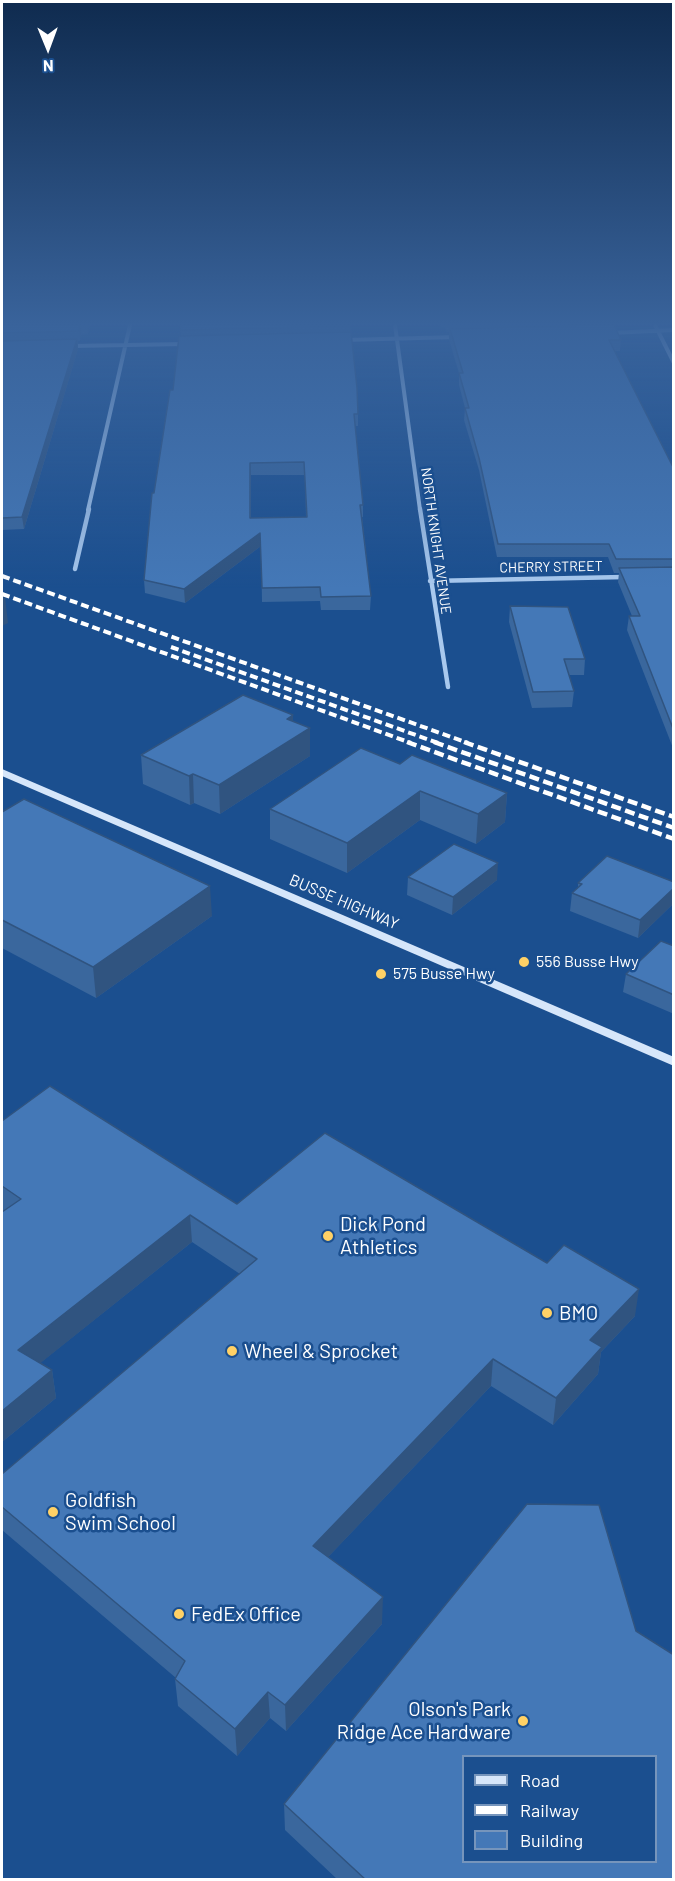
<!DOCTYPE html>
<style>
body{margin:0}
#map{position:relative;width:675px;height:1881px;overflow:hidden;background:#1b4f8f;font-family:Barlow,sans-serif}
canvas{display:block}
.frame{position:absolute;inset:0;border:3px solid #fff;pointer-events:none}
.legend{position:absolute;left:462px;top:1755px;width:195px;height:108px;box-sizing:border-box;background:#1b4f8f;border:2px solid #7695bc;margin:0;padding:8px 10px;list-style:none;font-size:18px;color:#fff}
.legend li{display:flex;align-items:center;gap:12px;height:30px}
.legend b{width:30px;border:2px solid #7695bc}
.north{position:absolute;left:18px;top:18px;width:60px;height:60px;-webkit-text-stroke:4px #1b4f8f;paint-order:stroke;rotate:179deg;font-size:16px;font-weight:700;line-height:24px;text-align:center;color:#fff}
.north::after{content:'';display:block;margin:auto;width:21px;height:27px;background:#fff;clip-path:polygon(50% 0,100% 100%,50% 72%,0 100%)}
</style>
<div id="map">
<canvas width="675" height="1881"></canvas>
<div class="frame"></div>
<ul class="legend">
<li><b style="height:8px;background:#d6e6fa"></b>Road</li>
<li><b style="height:8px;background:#fff"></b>Railway</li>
<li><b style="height:16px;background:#4478b7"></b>Building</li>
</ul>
<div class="north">N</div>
</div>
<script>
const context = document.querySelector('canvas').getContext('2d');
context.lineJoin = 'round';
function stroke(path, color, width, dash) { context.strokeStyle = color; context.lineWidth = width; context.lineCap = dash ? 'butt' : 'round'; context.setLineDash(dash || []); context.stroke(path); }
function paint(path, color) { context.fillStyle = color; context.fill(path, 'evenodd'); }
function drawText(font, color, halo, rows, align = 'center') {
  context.font = font + ' Barlow,sans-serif'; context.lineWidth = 5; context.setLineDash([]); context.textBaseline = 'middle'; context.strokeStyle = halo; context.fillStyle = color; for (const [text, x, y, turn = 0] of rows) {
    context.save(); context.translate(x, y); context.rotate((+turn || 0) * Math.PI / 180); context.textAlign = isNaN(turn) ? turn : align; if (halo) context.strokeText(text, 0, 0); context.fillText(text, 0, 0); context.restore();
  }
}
stroke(new Path2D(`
 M395 325 420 510
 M655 325 674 363
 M611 333 674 330
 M344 340 457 337
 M71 346 184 344
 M88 510 130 325`), '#a9c9ee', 4);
stroke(new Path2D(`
 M420 509 448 687
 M75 569 89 509
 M430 581 624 577`), '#a9c9ee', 4.5);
paint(new Path2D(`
 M2 769 674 1057V1066L2 776Z`), '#d6e6fa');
stroke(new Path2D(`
 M2 576 468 743
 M2 594 411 743
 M171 647 438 743`), '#fff', 4, [8, 4]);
stroke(new Path2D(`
 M407 742 674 839
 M434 742 674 828
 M464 742 674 817`), '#fff', 4.5, [10, 4.5]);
paint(new Path2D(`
 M2 325H90L88 334 81 335 80 341H78V349L24 529 2 530Z
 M350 325 358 414V426H355L363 505V517H362L371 596 370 610H321L320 601 262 602 261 546 185 603 145 593 144 580 154 493 173 390 181 336 180 330ZM251 475H305L306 517 251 518Z
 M440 325H614L621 340 620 351H614L674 469V748H673L627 630 629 616H632L618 582 619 573H614L608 557H497L479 470 464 420 465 408 459 385V373L449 340V332H447L445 327H441Z
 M510 606 585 659 584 675H569L574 691 572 707 532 708 509 622Z
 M293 721 310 756 220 814 194 803 190 805 143 784 141 755Z
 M400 764 507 793 505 822 476 844 420 820 347 873 270 839V809Z
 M2 812 212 916 96 998 2 948Z
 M408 877 497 880 452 915 407 895Z
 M674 882V903L638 938 570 911 572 893 578 888V883Z
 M674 946V1014L623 992 626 974Z
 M2 1121 237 1204 635 1316 601 1352 598 1374 553 1425 491 1386 328 1557 382 1624 286 1731 270 1718 237 1756 178 1706 175 1679 176 1678 2 1530V1474L240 1274 192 1242 40 1363 52 1370 56 1398 2 1442 3 1211 2 1209Z
 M636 1631 674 1880H338L285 1830 284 1804Z`), '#3a679d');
paint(new Path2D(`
 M81 325V335L80 341 79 331Z
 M87 325H90L88 334Z
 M77 339 78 349 24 529 22 517Z
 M260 533 261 546 185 603 184 589Z
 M5 597 8 623 2 626V598Z
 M293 715V738L310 728V756L220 814 219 785 287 719Z
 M193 774 194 803 190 805 189 776Z
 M420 791V820L347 873V843Z
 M507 793 505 822 476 844 478 814Z
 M498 863 497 880 452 915 453 897Z
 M210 886 212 916 96 998 93 967Z
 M674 888V903L638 938 640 920Z
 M190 1215 192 1242 23 1377 18 1350Z
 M639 1289 635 1316 601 1352 598 1374 553 1425 556 1398 590 1340Z
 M493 1359 491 1386 313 1573V1546Z
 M52 1370 56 1398 2 1442V1411Z
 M383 1597 382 1624 286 1731 285 1705Z
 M268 1692 270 1718 237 1756 235 1729Z`), '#305480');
const building = new Path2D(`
 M2 325H80L79 331 2 333Z
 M181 325H350V326L180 330Z
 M593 325H614L621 340H609L674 469V559H616L609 544H498L479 458 465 408H469L459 373H463L450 329Z
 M351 332 357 388 358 414H354L363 505H360L371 596 321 597 320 587 262 588 260 533 184 589 144 580 152 493H154L170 390H173L179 336ZM304 462 307 517 250 518V463Z
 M77 339 22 517 2 518V341Z
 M674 567V731L629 616H640L619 568Z
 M510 606 568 607 585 659H564L574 691 533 692Z
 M243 695 293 715 287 719 310 728 219 785 193 774 189 776 141 755Z
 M361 748 400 764 412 755 507 793 478 814 420 791 347 843 270 809Z
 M24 799 210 886 93 967 2 920V812Z
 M454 844 498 863 453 897 408 877Z
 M607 856 674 882V888L640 920 572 893 582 884 578 883Z
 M661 941 674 946V995L626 974Z
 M50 1086 237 1204 325 1133 547 1263 564 1245 639 1289 590 1340 602 1347 556 1398 493 1359 313 1546 383 1597 285 1705 268 1692 235 1729 175 1679 185 1661 2 1507V1474L257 1259 190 1215 18 1350 52 1370 2 1411V1212L21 1199 2 1186V1121Z
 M527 1504 599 1505 636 1631 674 1655V1880H366L284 1804ZM464 1756H656V1862H464Z`);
paint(building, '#4478b7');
stroke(building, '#305480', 1.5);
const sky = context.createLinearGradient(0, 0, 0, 589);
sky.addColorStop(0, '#0f2b4f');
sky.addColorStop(0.55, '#39639b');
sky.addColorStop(1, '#39639b00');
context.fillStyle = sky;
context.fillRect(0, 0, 675, 589);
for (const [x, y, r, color] of [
 [524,962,6,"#ffd166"],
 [381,974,6,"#ffd166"],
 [328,1236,6,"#ffd166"],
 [547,1313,6,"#ffd166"],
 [232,1351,6,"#ffd166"],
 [53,1512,6,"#ffd166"],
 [179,1614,6,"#ffd166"],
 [523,1721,6,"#ffd166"]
]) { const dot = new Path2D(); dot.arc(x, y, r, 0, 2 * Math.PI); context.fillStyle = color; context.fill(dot); stroke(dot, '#1b4f8f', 2); }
drawText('14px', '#fff', '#1b4f8f', [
 ["NORTH KNIGHT AVENUE",436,541,82],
 ["CHERRY STREET",551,567,-1]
]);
drawText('16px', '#fff', '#1b4f8f', [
 ["BUSSE HIGHWAY",344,902,23]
]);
drawText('16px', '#fff', '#1b4f8f', [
 ["556 Busse Hwy",536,962],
 ["575 Busse Hwy",393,974]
], 'left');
drawText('20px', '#fff', '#1b4f8f', [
 ["Dick Pond",340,1224],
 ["Athletics",340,1247],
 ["BMO",559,1313],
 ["Wheel & Sprocket",244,1351],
 ["Goldfish",65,1500],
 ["Swim School",65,1523],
 ["FedEx Office",191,1614],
 ["Olson's Park",511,1709,"right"],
 ["Ridge Ace Hardware",511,1732,"right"]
], 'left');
</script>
